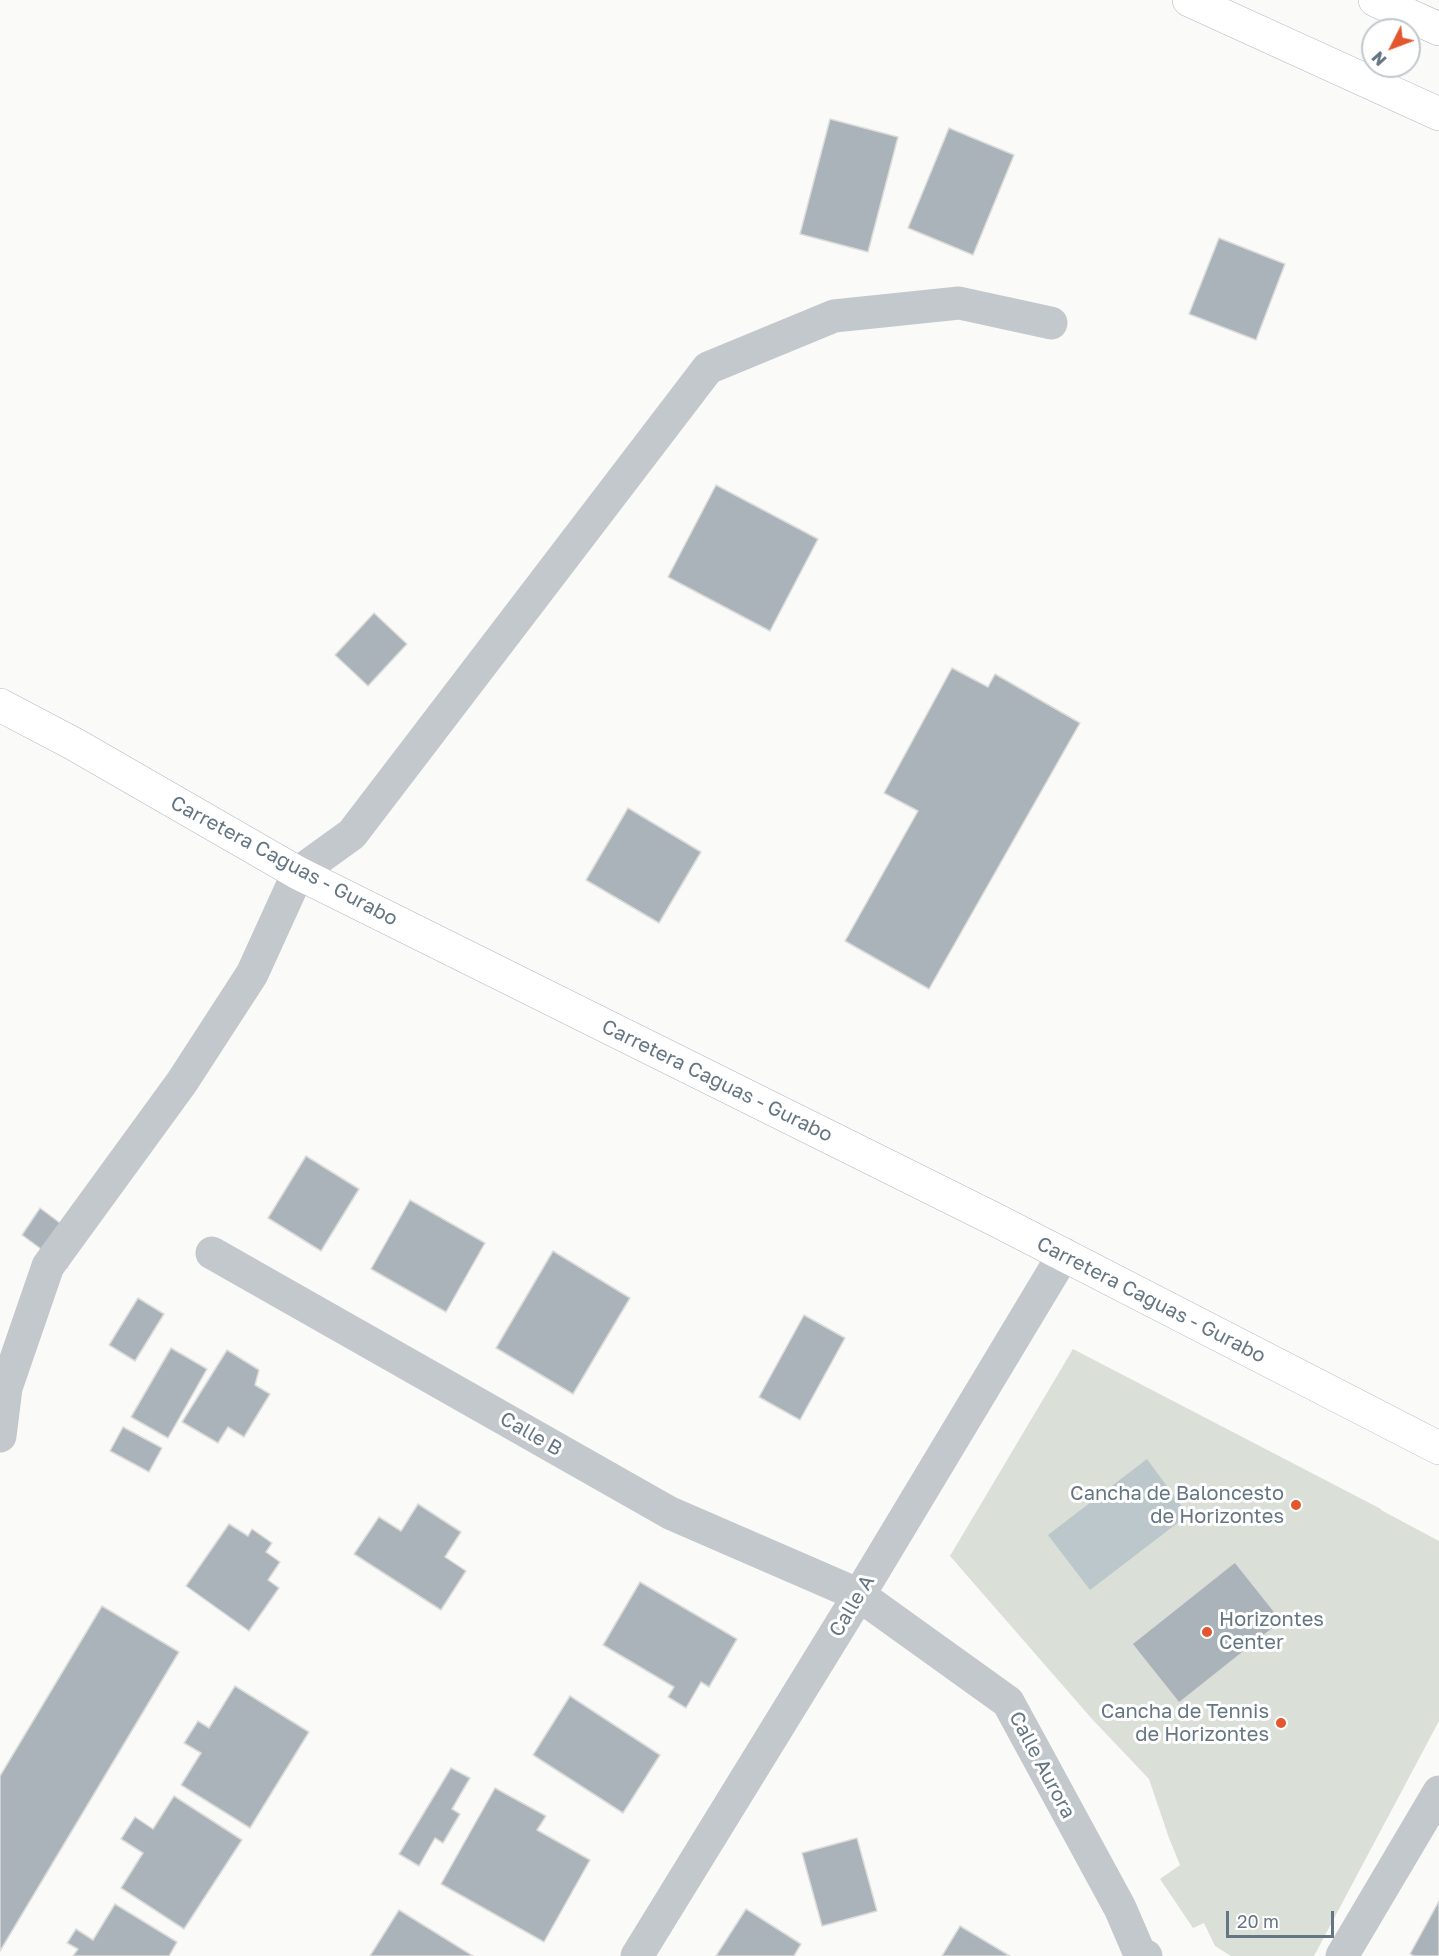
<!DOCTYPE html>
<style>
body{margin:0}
#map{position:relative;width:1439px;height:1956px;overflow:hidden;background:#fafaf8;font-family:"Golos Text",sans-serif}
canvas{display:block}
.north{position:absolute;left:1361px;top:18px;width:60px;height:60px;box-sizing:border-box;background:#fff;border:2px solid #c1c8cd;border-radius:50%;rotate:228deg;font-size:16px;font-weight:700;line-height:24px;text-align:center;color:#657683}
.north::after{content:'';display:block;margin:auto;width:21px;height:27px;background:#e4572e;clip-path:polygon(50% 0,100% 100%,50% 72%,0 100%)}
.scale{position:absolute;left:1226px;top:1911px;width:108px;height:27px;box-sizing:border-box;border:3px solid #657683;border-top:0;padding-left:8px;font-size:18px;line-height:21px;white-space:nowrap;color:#657683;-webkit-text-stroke:4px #fff;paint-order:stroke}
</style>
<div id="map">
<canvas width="1439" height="1956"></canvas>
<div class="north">N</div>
<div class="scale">20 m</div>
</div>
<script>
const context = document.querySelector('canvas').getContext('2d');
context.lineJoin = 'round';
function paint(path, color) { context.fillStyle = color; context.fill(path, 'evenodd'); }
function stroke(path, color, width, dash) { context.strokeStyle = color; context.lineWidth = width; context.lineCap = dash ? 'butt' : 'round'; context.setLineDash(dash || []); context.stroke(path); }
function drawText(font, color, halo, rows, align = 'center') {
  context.font = font + ' "Golos Text",sans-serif'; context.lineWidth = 6; context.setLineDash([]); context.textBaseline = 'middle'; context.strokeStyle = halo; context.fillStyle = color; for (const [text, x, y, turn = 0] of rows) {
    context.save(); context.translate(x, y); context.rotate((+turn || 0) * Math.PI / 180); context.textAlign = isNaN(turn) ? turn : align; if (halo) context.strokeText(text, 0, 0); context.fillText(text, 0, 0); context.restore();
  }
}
paint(new Path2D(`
 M1073 1349 1381 1509V1510L1439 1541V1721L1314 1956H1231L1215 1946 1204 1923 1193 1928 1160 1879 1180 1865 1169 1838 1149 1779 1092 1719 950 1556Z`), '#dadfd7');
paint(new Path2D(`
 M1147 1459 1188 1515 1090 1590 1048 1535Z`), '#bbc7cb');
const building = new Path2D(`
 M830 119 898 137 868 252 800 234Z
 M949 128 1014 155 973 255 908 228Z
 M1219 238 1285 264 1256 340 1189 314Z
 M716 485 818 539 770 631 668 577Z
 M374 613 407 644 368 686 335 655Z
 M952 668 988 687 995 674 1080 723 929 989 845 941 918 811 884 793Z
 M628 808 701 852 659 923 586 880Z
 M306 1156 359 1189 321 1251 268 1218Z
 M410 1200 485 1243 446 1312 371 1269Z
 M40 1208 80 1238 67 1268 22 1235Z
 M553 1251 630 1298 573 1394 496 1348Z
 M138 1298 164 1314 135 1361 109 1345Z
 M804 1315 845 1338 800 1420 759 1397Z
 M171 1348 207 1369 168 1438 131 1417Z
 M227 1350 259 1370 255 1385 270 1394 244 1437 228 1427 218 1443 182 1422Z
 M123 1427 162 1448 149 1472 110 1451Z
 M418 1504 461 1532 445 1557 466 1571 441 1610 354 1554 379 1517 401 1531Z
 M229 1524 248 1536 252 1529 272 1543 266 1552 280 1562 268 1580 279 1588 249 1631 186 1586Z
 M1235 1562 1282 1621 1179 1703 1132 1644Z
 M640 1582 737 1639 709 1687 701 1682 686 1708 668 1697 674 1687 603 1645Z
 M102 1606 179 1652 0 1951V1776Z
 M235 1686 309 1732 250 1828 181 1785 201 1753 184 1743 198 1721 209 1728Z
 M570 1696 660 1755 623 1813 533 1755Z
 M451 1768 470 1778 452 1809 460 1814 443 1843 435 1838 419 1866 399 1854Z
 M495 1788 546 1816 537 1830 590 1860 544 1942 441 1884Z
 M174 1796 242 1840 184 1929 121 1888 143 1853 121 1839 135 1817 153 1829Z
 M857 1838 877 1911 822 1926 802 1853Z
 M1439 1901V1956H1414L1410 1954Z
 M115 1904 177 1942 169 1956H73L78 1949 67 1943 76 1929 93 1940Z
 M746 1909 801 1944 794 1956H716Z
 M399 1910 473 1956H370Z
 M960 1926 1010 1956H942Z`);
paint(building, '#aab3b9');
stroke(building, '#dcdcda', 1.5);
const secondary = new Path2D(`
 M0 705 74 744 298 873 996 1220 1439 1448`);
const highway = new Path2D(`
 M1189 0 1439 114
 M1375 0 1439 29`);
stroke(secondary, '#b3babf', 34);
stroke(highway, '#b4b9bd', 34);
stroke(new Path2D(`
 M212 1253 670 1513 859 1595 1008 1702 1120 1908 1139 1952 1146 1956
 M0 1436 6 1388 48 1266 182 1082 252 974 298 873 352 834 708 368 834 316 959 303 1051 323
 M637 1956 859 1595 1064 1254
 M1342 1956 1439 1792`), '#c3c8cc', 33);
stroke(secondary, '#fff', 33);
stroke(highway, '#fff', 33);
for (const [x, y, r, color] of [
 [1296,1505,6,"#e4572e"],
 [1207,1632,6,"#e4572e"],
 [1281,1723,6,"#e4572e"]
]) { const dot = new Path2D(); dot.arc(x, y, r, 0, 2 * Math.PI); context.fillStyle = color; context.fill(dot); stroke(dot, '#fff', 2); }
drawText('20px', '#657683', '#fff', [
 ["Carretera Caguas - Gurabo",284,861,28],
 ["Carretera Caguas - Gurabo",717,1081,26],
 ["Carretera Caguas - Gurabo",1151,1300,27],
 ["Calle B",531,1434,30],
 ["Calle A",852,1606,-59],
 ["Calle Aurora",1042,1765,62]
]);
drawText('20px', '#657683', '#fff', [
 ["Cancha de Baloncesto",1284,1494],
 ["de Horizontes",1284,1517],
 ["Horizontes",1219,1620,"left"],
 ["Center",1219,1643,"left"],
 ["Cancha de Tennis",1269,1712],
 ["de Horizontes",1269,1735]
], 'right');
</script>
